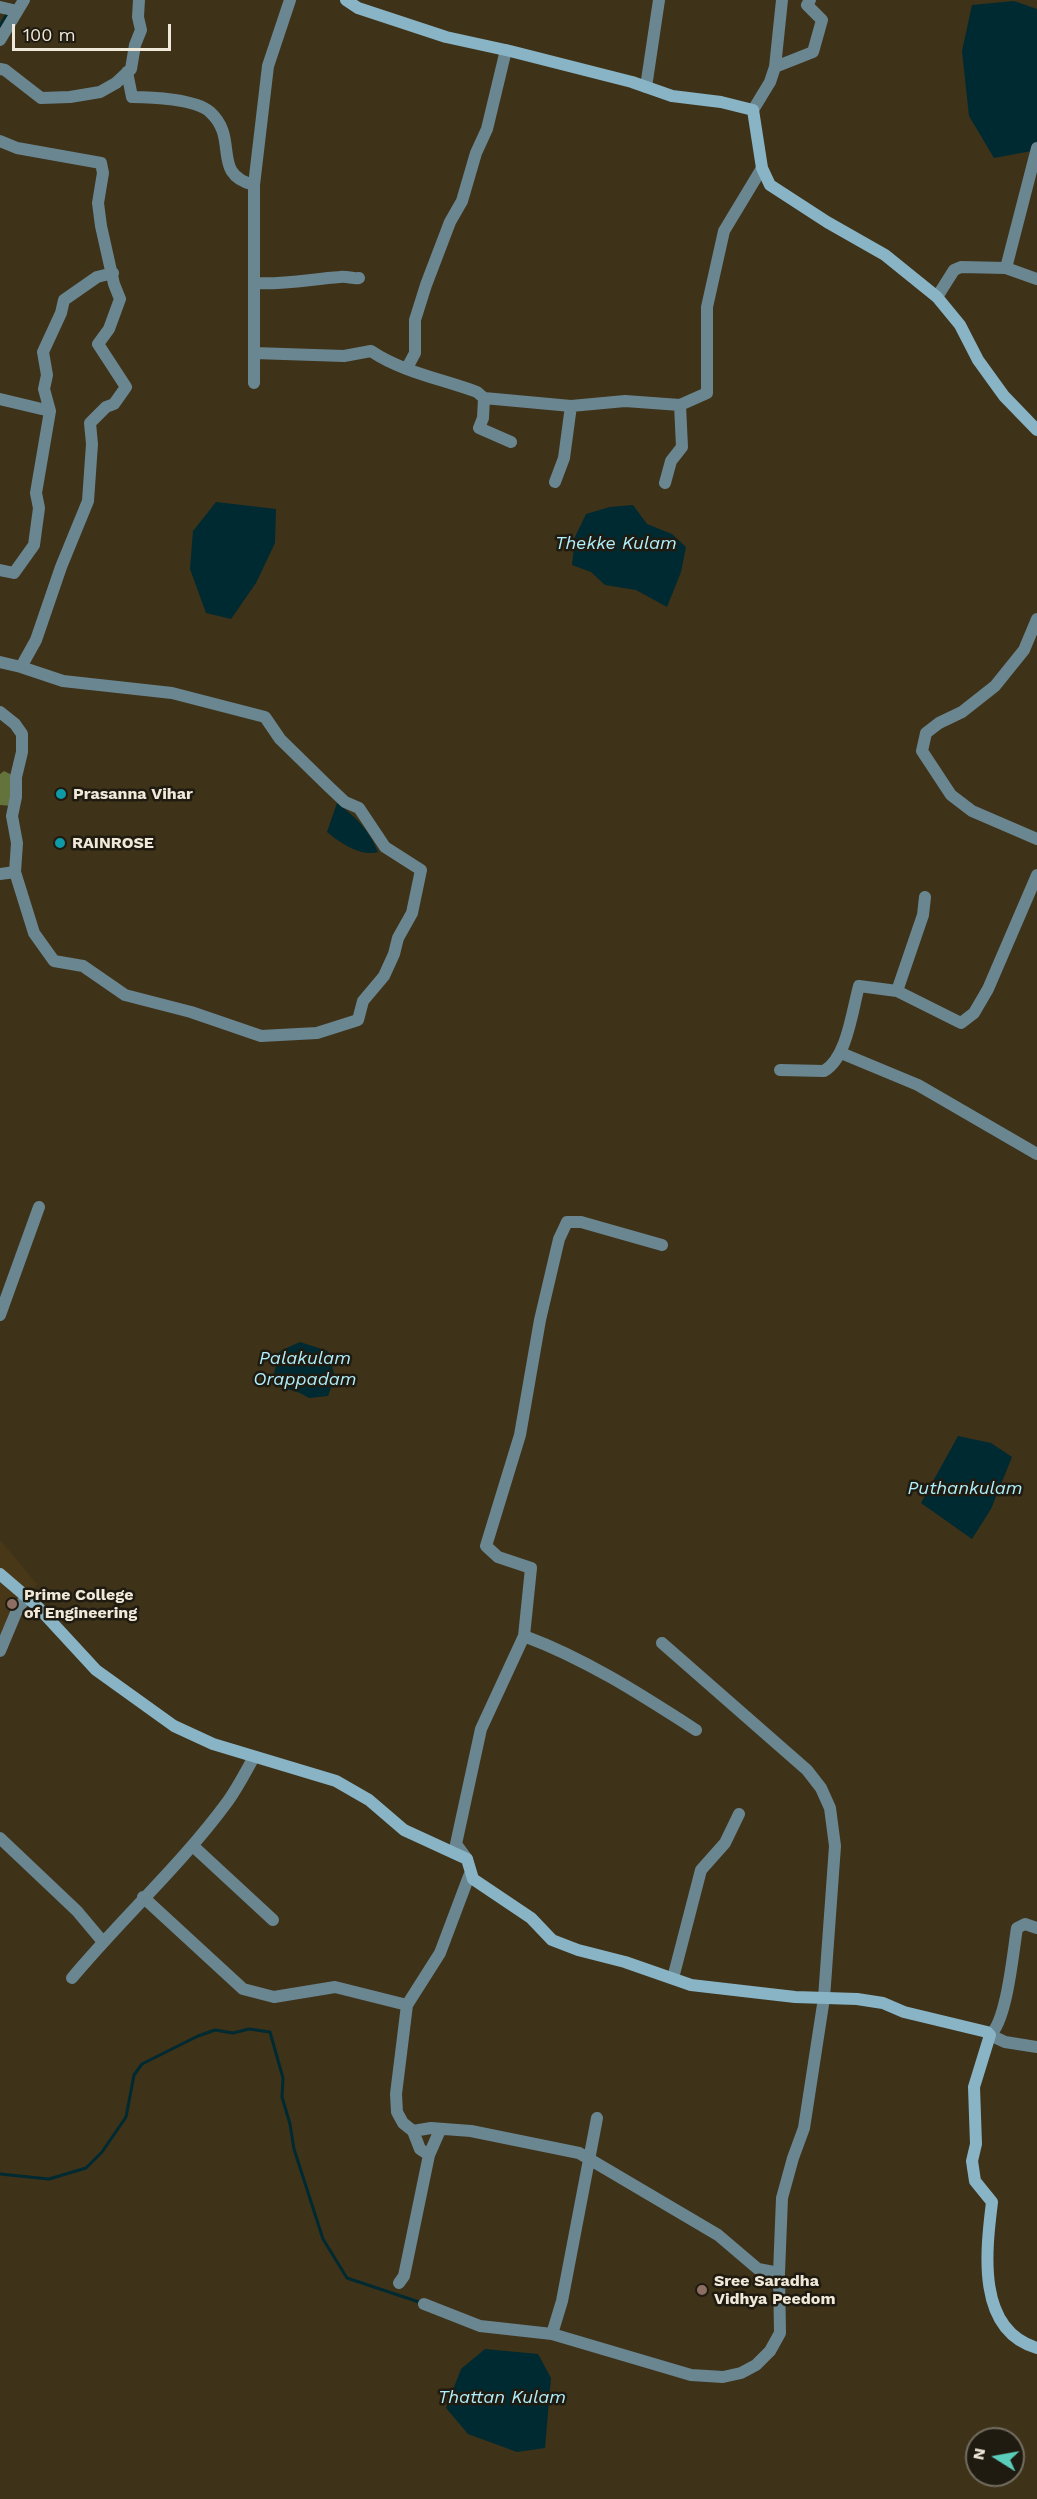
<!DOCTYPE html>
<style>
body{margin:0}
#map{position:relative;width:1037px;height:2499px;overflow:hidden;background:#3e3219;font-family:"Work Sans",sans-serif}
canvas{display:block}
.north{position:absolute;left:965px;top:2427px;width:60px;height:60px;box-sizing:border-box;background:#201b10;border:2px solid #736d60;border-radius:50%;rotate:281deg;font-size:16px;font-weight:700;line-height:24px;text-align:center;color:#f0e8d9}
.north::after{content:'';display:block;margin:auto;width:21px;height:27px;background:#5bcebb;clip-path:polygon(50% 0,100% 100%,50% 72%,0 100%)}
.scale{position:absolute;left:12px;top:24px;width:159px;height:27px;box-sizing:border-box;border:3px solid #f0e8d9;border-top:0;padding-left:8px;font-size:18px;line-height:21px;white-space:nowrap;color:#f0e8d9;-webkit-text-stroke:4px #201b10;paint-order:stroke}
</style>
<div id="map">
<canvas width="1037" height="2499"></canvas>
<div class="north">N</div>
<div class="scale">100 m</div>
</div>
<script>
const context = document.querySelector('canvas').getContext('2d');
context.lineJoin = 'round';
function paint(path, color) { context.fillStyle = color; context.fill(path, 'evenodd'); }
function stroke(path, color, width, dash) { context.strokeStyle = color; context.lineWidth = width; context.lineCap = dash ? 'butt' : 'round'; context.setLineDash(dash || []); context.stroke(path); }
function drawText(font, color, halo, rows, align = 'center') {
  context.font = font + ' "Work Sans",sans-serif'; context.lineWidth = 5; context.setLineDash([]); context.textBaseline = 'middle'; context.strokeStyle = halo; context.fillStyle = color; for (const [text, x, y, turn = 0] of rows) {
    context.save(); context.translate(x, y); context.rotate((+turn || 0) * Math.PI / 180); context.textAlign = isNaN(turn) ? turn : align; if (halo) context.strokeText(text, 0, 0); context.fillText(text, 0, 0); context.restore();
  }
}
paint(new Path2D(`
 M0 1540 37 1584 0 1643Z`), '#483818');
paint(new Path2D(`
 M4 771 12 775V806L0 805V774Z`), '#64723c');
paint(new Path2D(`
 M1014 1 1037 9V150L994 158 969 116 962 51 972 5Z
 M216 502 276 509 275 543 256 583 231 619 206 613 190 569 193 531Z
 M633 505 647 524 672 534 686 547 681 572 667 607 636 590 605 585 591 572 572 565 575 537 586 514 610 507Z
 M337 803C356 817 369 830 378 852 361 857 340 843 327 832Z
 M300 1342 328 1351 335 1377 328 1396 309 1398 300 1393 278 1386 274 1373 280 1351Z
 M958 1436 991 1443 1012 1457 991 1509 972 1539 921 1503Z
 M485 2349 538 2354 551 2378 545 2448 517 2452 468 2434 446 2408 461 2369Z`), '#002a31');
stroke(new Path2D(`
 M0 26 8 12
 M0 2174 49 2179 86 2168 102 2152 126 2117 134 2075 142 2064 198 2036 215 2030 233 2033 249 2029 270 2032 283 2078 282 2097 290 2124 294 2149 323 2239 347 2278 422 2303`), '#002a31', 3);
stroke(new Path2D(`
 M0 7 17 11
 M0 40 24 0
 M775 67 782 0
 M0 69 5 70 41 98 70 97 100 92 116 83 131 69 135 45 141 30 138 17 139 0
 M127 72 132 97C151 97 196 99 210 112 240 139 210 174 254 185
 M646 87 659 0
 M753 110 770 82 775 67 813 52 822 20 807 5 810 0
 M0 141 17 148 101 163 103 173 98 203 101 226 114 284 120 299 109 329 98 344 126 387 114 404 106 407 90 423 92 444 88 501 61 567 36 640 21 667 0 662
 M1006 268 1037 148
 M254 283C283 285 311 279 340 277 347 276 353 279 359 278
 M937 297 954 270 961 267 1006 268 1037 279
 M254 353 344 356 371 351C402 372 442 379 477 392L484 398 483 418 479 428 511 442
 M407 368 415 353V320L426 285 450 222 462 201 476 153 487 129 506 50
 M254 383V185L268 66 290 0
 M484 398 571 406 625 401 680 405 707 393V307L724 231 762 168
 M0 399 50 411
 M555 482 564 458 571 406
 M665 483 671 461 682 447 680 405
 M0 570 14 573 34 545 39 508 36 493 50 411 44 389 47 375 43 352 61 313 64 300 97 277 113 273
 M1037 619 1024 650 995 686 962 712 939 723 926 733 922 751 951 795 972 811 1037 839
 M0 712 15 724 22 734V752L16 777V797L12 816 17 843 15 872 34 933 54 961 83 966 125 995 191 1012 261 1036 317 1033 358 1020 363 1001 384 976 394 954 398 938 412 913 421 870 385 847 359 808 345 802 327 785 280 739 265 717 172 693 63 681 21 667
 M0 874 15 872
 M897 991 923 915 925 897
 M841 1053 918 1085 1037 1154
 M780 1070 824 1071C847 1058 852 1011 859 986L897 991 961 1023 974 1013 988 989 1037 875
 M0 1315 39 1207
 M524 1636C586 1659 640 1694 696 1730
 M0 1651 18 1608 27 1597
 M0 1838 77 1911 103 1942
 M193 1846 273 1920
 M467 1859 456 1844 481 1729 524 1636 531 1568 498 1557 486 1546 520 1435 540 1320 559 1239 567 1222H581L662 1245
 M143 1897 243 1989 274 1997 335 1987 407 2005
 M1037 1928 1025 1924 1017 1928C1013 1952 1007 2021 990 2035L1005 2042 1037 2047
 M72 1978C122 1918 182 1864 228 1801 238 1787 246 1771 254 1757
 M673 1978 701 1870 725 1843 739 1814
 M413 2131 431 2128 471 2131 579 2153 718 2235 758 2269 779 2273
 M429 2155 420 2149 413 2131 403 2123 397 2112 396 2094 407 2005 440 1953 469 1876 473 1879
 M399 2283 404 2276 429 2155 440 2130
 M424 2304 480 2326 552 2334 691 2375 723 2377 741 2373 756 2365 770 2351 780 2333 779 2273 782 2198 793 2158 804 2128 824 1998 835 1846 830 1808 821 1788 807 1770 662 1643
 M552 2334 562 2301 597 2118`), '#6a8691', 12);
stroke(new Path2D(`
 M346 0 358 8 446 37 510 51 632 82 672 96 721 102 753 110 762 168 770 185 827 222 885 255 937 297 960 325 978 360 1004 396 1037 430
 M0 1574 36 1605 96 1670 174 1726 213 1744 336 1781 369 1800 404 1830 467 1859 473 1879 531 1918 552 1940 578 1950 625 1962 691 1985 795 1997 857 1999 883 2003 904 2012 987 2032 990 2035 974 2087 976 2144 972 2161 975 2181 992 2202C986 2251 976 2330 1037 2348`), '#88b4c6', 12);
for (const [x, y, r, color] of [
 [61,794,6,"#0f9aa8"],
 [60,843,6,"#0f9aa8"],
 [12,1604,6,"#8d6e63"],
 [702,2290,6,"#8d6e63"]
]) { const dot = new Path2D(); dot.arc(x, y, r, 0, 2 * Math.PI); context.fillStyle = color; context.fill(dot); stroke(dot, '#201b10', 2); }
drawText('bold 16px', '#f0e8d9', '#201b10', [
 ["Prasanna Vihar",73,794],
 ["RAINROSE",72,843],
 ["Prime College",24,1595],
 ["of Engineering",24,1613],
 ["Sree Saradha",714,2281],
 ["Vidhya Peedom",714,2299]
], 'left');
drawText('italic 18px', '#b0effc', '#201b10', [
 ["Thekke Kulam",616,544],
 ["Palakulam",305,1359],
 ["Orappadam",305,1380],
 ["Puthankulam",965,1489],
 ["Thattan Kulam",502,2398]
]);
</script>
